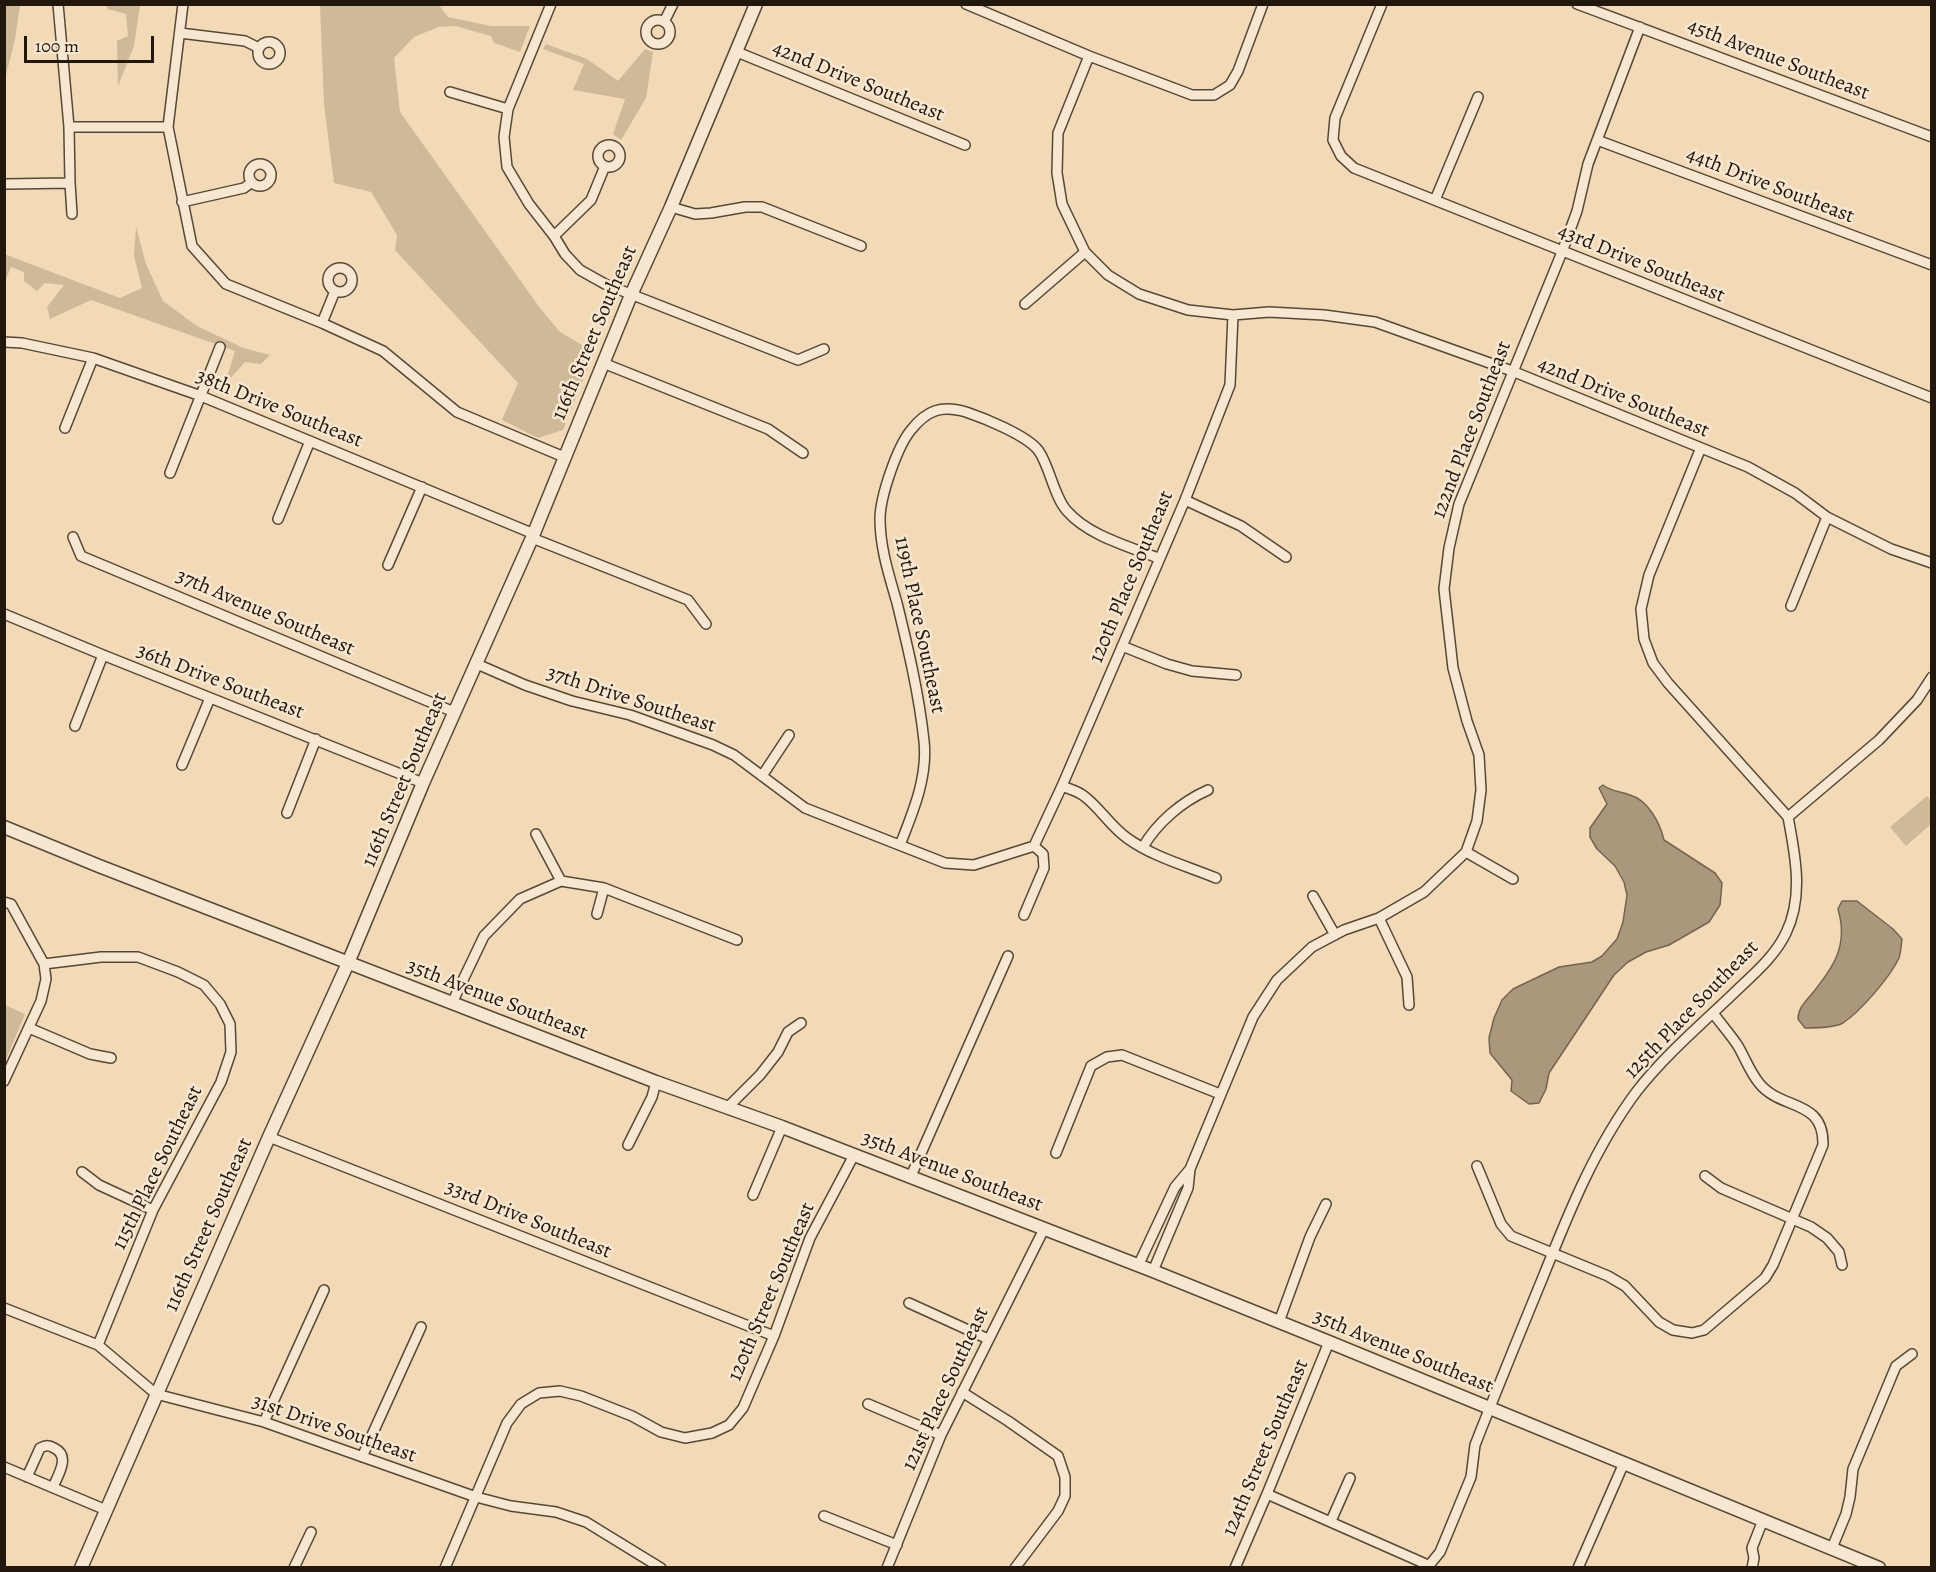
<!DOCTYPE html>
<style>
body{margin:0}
#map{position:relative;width:1936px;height:1572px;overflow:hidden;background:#f2dab6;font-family:Alegreya,serif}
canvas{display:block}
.frame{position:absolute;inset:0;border:6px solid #21170c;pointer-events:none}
.scale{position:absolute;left:24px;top:36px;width:130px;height:27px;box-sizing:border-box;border:3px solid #21170c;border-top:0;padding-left:8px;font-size:18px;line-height:21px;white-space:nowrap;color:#21170c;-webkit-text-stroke:4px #f7e7d0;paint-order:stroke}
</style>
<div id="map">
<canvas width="1936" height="1572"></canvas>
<div class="frame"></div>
<div class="scale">100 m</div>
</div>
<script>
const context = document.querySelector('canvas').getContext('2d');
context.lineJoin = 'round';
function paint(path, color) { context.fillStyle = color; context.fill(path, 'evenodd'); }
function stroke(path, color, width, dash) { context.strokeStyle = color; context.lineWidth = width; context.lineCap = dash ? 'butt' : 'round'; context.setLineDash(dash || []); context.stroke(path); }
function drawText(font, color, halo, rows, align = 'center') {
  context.font = font + ' Alegreya,serif'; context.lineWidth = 5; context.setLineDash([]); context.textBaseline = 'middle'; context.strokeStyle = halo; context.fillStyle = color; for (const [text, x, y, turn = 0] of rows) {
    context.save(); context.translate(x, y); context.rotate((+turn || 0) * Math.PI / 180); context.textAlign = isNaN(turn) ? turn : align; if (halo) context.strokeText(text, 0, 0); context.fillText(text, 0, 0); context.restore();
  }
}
paint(new Path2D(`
 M5 4 20 5 15 39 5 79Z
 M107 5H140L134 46 118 86 117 41 128 36 126 14 107 9Z
 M320 5H439L448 17 491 26H530L520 52 494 43 491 36 455 26 439 27 414 37 394 58 400 112 540 308 560 332 594 352 563 430 538 438 502 420 518 383 395 250 397 235 371 192 334 183 324 104Z
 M546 44 587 59 618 81 645 49 653 52 646 98 621 140 613 134 625 99 573 90 584 64 543 49Z
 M136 227 146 264 163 301 197 326 243 348 270 355 261 364 245 362 225 384 235 351 91 300 50 319 47 307 64 285 45 283 37 291 24 281V272L11 267 6 279 5 274 4 254 120 298 142 288 134 256Z
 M1927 796 1931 801V824L1906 846 1890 827Z
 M5 1005 25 1014 5 1062Z`), '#ceb999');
const water = new Path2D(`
 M1603 785C1612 792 1620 791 1630 795 1648 800 1660 823 1664 840L1715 873 1722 883 1720 905 1709 922 1669 945 1646 952 1628 962 1614 975 1549 1073 1546 1089 1539 1103 1529 1104 1511 1091 1512 1080 1490 1053 1489 1038 1494 1018 1502 1000 1513 989 1559 967 1592 962 1602 956 1617 939 1623 922 1627 895 1624 882 1615 866 1597 849 1590 837V828L1607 804 1599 788Z
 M1842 901H1857L1893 929 1902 939C1901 945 1901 952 1899 958 1890 977 1861 1011 1843 1023 1834 1028 1816 1028 1805 1028L1798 1019C1798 1009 1804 1003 1811 995 1833 968 1849 946 1838 909Z`);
paint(water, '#ab987c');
stroke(water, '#74644f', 1.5);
const minor = new Path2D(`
 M58 4 69 127 70 183 72 214
 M183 4 168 127 192 246 226 284 322 323 383 351 457 412 564 457
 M551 4 508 109 504 137 507 167 529 204 554 236 565 254 580 270 605 284 798 360 824 349
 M966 4 1089 56 1192 95H1214L1230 85 1238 71 1263 4
 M1382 4 1335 118 1333 140 1341 156 1354 168 1932 398
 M1577 4 1932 137
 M646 32a12 12 0 1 1 24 0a12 12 0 1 1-24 0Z
 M664 22 673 4
 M180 33 245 41 259 48
 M258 53a11 11 0 1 1 22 0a11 11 0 1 1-22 0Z
 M737 52 965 145
 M1089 56 1058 133 1057 173 1062 204 1085 252 1108 275 1139 294 1188 310 1233 315 1269 312 1324 315 1375 322 1512 371 1748 467 1795 493 1827 517 1891 549 1932 563
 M450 92 508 109
 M69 127H168
 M1597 140 1932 265
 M598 156a11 11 0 1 1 22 0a11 11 0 1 1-22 0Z
 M249 175a11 11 0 1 1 22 0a11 11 0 1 1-22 0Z
 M5 184 70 183
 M1435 200 1478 97
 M182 202 244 188 252 182
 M671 207 695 214 711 213 745 207H762L861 246
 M554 236 591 200 605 166
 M328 280a12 12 0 1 1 24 0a12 12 0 1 1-24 0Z
 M1025 304 1085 252
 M322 323 335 291
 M4 342 22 343 93 358 201 396 534 534
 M603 363 768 429 803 453
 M65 428 93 358
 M1700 450 1649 575 1641 609 1644 639 1653 663 1668 683 1788 817
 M170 473 220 347
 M1185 500 1241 526 1286 557
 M278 519 310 441
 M73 537 81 556 454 712
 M532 538 688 600 706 624
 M388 565 422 487
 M1791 606 1827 517
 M4 614 103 655 423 783
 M1122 646 1167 664 1192 671 1236 675
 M477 664 525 685 572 701 630 715 713 745 734 755 805 808 945 863 974 865 1034 846
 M75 726 103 655
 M182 765 210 698
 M762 776 789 735
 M1062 786C1069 789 1078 791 1084 796 1100 808 1110 826 1127 838 1153 857 1187 866 1216 878
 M287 813 316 739
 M536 834 561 881
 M900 845C913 812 928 777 924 741 919 694 908 648 897 603 889 575 880 548 880 519 880 497 897 447 911 430 927 410 941 405 966 412 984 418 1026 435 1038 450 1049 464 1054 497 1067 511 1089 536 1128 546 1158 558
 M1034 846 1062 786 1185 500 1230 385 1233 315
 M1143 847C1157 823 1181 802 1208 790
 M1466 852 1513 879
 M1313 896 1335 935
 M4 902 11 904 44 964 46 979 41 1001 4 1081
 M597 914 604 888
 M1024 915 1044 868 1043 854 1034 846
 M1379 918 1407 977 1409 1005
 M44 964 101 957H138L178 972 204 985 220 1004 230 1024 231 1052 221 1082 153 1210 98 1345
 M452 1003 484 936 520 899 561 881 604 888 737 940
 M29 1028 90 1054 111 1058
 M727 1108 760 1075 778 1052 788 1032 801 1023
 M269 1137 774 1336
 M628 1145 652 1097 656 1082
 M1056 1153 1091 1066 1107 1057 1122 1055 1220 1094
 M1477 1166 1501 1224 1511 1236 1608 1276 1625 1286 1659 1322 1673 1330 1692 1333 1704 1330 1765 1278 1773 1265 1823 1145C1824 1098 1781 1111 1759 1083 1750 1072 1745 1058 1738 1046 1731 1035 1721 1024 1713 1013
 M82 1172 99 1185 153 1210
 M911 1176 1008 956
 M1705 1176 1721 1188 1811 1227 1827 1238 1839 1252 1842 1265
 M753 1195 782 1127
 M1138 1266 1175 1187 1190 1169
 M1153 1271 1188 1188 1190 1169 1253 1017 1277 980 1312 947 1344 930 1379 918 1424 892 1466 852 1477 821 1481 790 1479 755 1467 721 1453 668 1444 589 1449 548 1459 504 1562 252 1577 211 1588 164 1640 27
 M909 1303 988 1339
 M4 1308 98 1345 156 1394 264 1422 476 1497 511 1506 556 1512 586 1522 661 1568
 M1279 1322 1310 1237 1326 1204
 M962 1392 1008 1421 1058 1456 1065 1477V1496L1058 1511 1015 1568
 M868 1404 941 1435
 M264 1422 324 1290
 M362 1457 421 1327
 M4 1467 106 1510
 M27 1477 40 1448C46 1445 49 1445 54 1448 71 1456 58 1475 53 1487
 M1267 1494 1428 1565
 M824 1516 897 1545
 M1331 1521 1350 1478
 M1832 1548 1846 1514 1850 1497 1853 1469 1896 1366 1912 1354
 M294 1568 311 1532
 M445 1568 507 1423 521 1404 539 1393 560 1391 581 1396 632 1416 661 1432 685 1438 712 1433 729 1425 743 1408 774 1336 810 1238 854 1155
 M887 1568 941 1435 1044 1229
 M1235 1568 1267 1494 1329 1342
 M1427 1568 1440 1552 1471 1477 1475 1445C1497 1389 1520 1333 1543 1277 1569 1212 1595 1147 1637 1091 1666 1054 1703 1023 1736 991 1755 973 1775 956 1786 933 1804 896 1795 854 1788 817L1879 740 1917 700 1932 677
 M1578 1568 1624 1463
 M1752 1568 1754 1558 1752 1548 1763 1520`);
const tertiary = new Path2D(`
 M4 827 99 866 656 1082 782 1127 1153 1271 1329 1342 1879 1568
 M81 1568 269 1137 348 963 423 783 532 538 631 295 671 207 756 4`);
stroke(minor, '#554836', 12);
stroke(tertiary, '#554836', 15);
stroke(minor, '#f7e7d0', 9);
stroke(tertiary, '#f7e7d0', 12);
drawText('21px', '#21170c', '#f7e7d0', [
 ["45th Avenue Southeast",1778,60,21],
 ["42nd Drive Southeast",858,82,22],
 ["44th Drive Southeast",1770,186,21],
 ["43rd Drive Southeast",1641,264,22],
 ["116th Street Southeast",595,333,-67],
 ["42nd Drive Southeast",1623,398,22],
 ["38th Drive Southeast",279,409,22],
 ["122nd Place Southeast",1472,430,-69],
 ["120th Place Southeast",1132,577,-67],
 ["37th Avenue Southeast",265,613,23],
 ["119th Place Southeast",919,625,78],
 ["36th Drive Southeast",220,682,21],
 ["37th Drive Southeast",631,700,18],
 ["116th Street Southeast",405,780,-67],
 ["35th Avenue Southeast",497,1000,21],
 ["125th Place Southeast",1692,1010,-46],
 ["115th Place Southeast",158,1168,-64],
 ["35th Avenue Southeast",952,1172,21],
 ["33rd Drive Southeast",528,1220,22],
 ["116th Street Southeast",209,1225,-66],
 ["120th Street Southeast",772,1292,-67],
 ["35th Avenue Southeast",1403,1352,22],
 ["121st Place Southeast",946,1389,-65],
 ["31st Drive Southeast",334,1429,19],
 ["124th Street Southeast",1266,1448,-67]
]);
</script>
